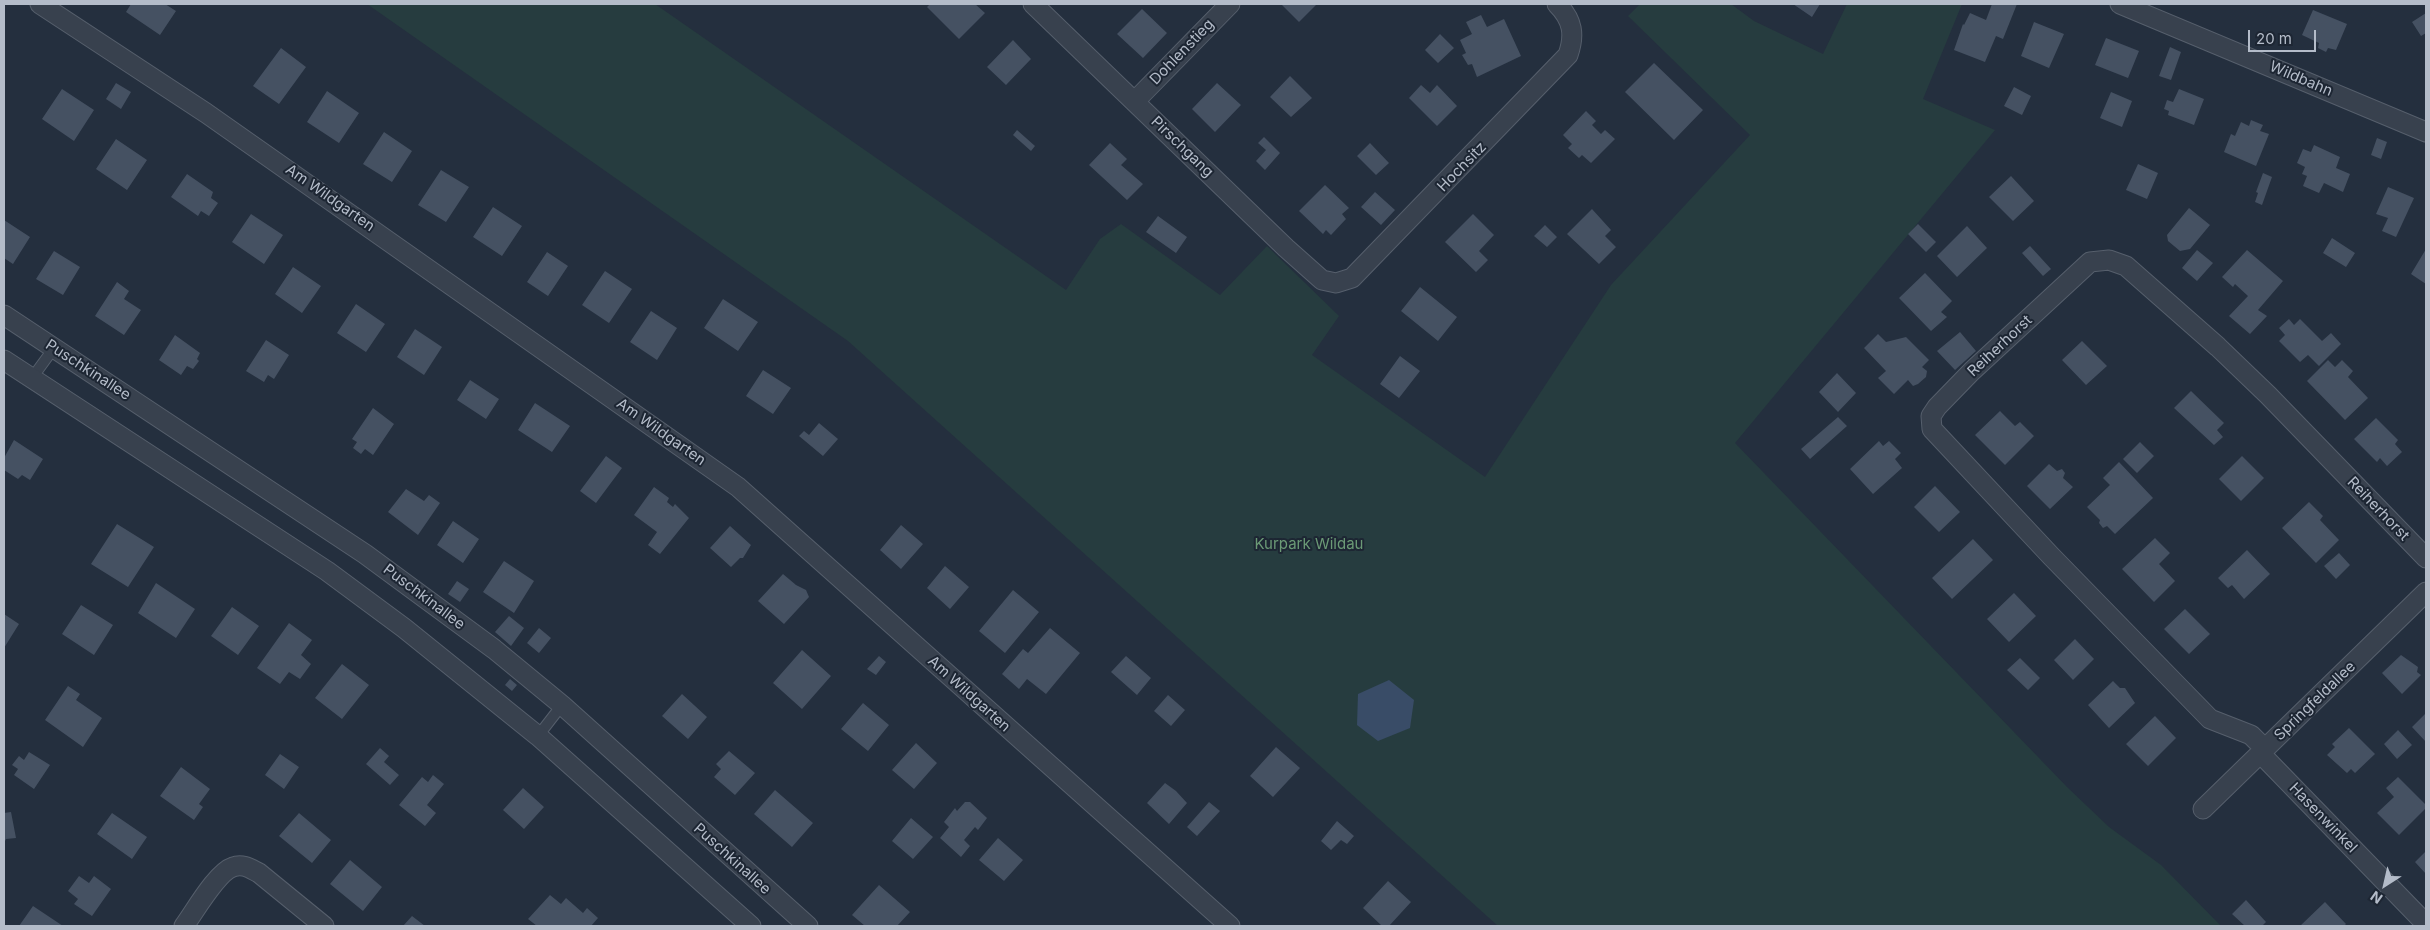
<!DOCTYPE html>
<style>
body{margin:0}
#map{position:relative;width:2430px;height:930px;overflow:hidden;background:#242f3e;font-family:Inter,sans-serif}
canvas{display:block}
.frame{position:absolute;inset:0;border:5px solid #b4bcc9;pointer-events:none}
.north{position:absolute;left:2360px;top:860px;width:50px;height:50px;-webkit-text-stroke:4px #1d2633;paint-order:stroke;rotate:215deg;font-size:14px;font-weight:700;line-height:20px;text-align:center;color:#b4bcc9}
.north::after{content:'';display:block;margin:auto;width:18px;height:22px;background:#b4bcc9;clip-path:polygon(50% 0,100% 100%,50% 72%,0 100%)}
.scale{position:absolute;left:2248px;top:30px;width:68px;height:22px;box-sizing:border-box;border:2px solid #b4bcc9;border-top:0;padding-left:6px;font-size:15px;line-height:18px;white-space:nowrap;color:#b4bcc9;-webkit-text-stroke:4px #1d2633;paint-order:stroke}
</style>
<div id="map">
<canvas width="2430" height="930"></canvas>
<div class="frame"></div>
<div class="north">N</div>
<div class="scale">20 m</div>
</div>
<script>
const context = document.querySelector('canvas').getContext('2d');
context.lineJoin = 'round';
function paint(path, color) { context.fillStyle = color; context.fill(path, 'evenodd'); }
function stroke(path, color, width, dash) { context.strokeStyle = color; context.lineWidth = width; context.lineCap = dash ? 'butt' : 'round'; context.setLineDash(dash || []); context.stroke(path); }
function drawText(font, color, halo, rows, align = 'center') {
  context.font = font + ' Inter,sans-serif'; context.lineWidth = 4; context.setLineDash([]); context.textBaseline = 'middle'; context.strokeStyle = halo; context.fillStyle = color; for (const [text, x, y, turn = 0] of rows) {
    context.save(); context.translate(x, y); context.rotate((+turn || 0) * Math.PI / 180); context.textAlign = isNaN(turn) ? turn : align; if (halo) context.strokeText(text, 0, 0); context.fillText(text, 0, 0); context.restore();
  }
}
paint(new Path2D(`
 M367 4H655L1066 290 1100 239 1121 224 1220 295 1267 246 1339 316 1312 355 1485 477 1611 285 1750 135 1628 16 1640 4H1731L1754 21 1823 54 1847 4H1962L1923 99 1995 130 1735 443 2067 787 2109 827 2161 865 2221 926H1498L848 341Z`), '#263c3f');
paint(new Path2D(`
 M1389 680 1414 700 1410 728 1378 741 1357 725 1358 694Z`), '#394c67');
paint(new Path2D(`
 M131 4H165L176 11 160 35 126 12Z
 M930 4H975L985 13 959 39 927 7Z
 M1281 4H1317L1299 22Z
 M1793 4H1820L1812 17Z
 M1992 4H2017L2003 39 1996 36 1985 62 1954 50 1963 24 1964 25 1970 13 1986 20Z
 M1142 9 1167 33 1143 58 1117 34Z
 M2313 10 2347 24 2336 50 2328 48 2326 52 2318 48 2319 43 2302 35Z
 M2426 13V33L2421 36 2412 22Z
 M1481 15 1487 27 1504 19 1521 56 1477 77 1472 64 1468 65 1462 55 1466 53 1460 40 1472 34 1466 22Z
 M2034 22 2064 34 2049 68 2021 56Z
 M1440 34 1454 48 1438 63 1425 50Z
 M2106 38 2139 51 2128 78 2095 65Z
 M1013 40 1031 59 1006 85 987 67Z
 M2170 47 2181 52 2171 80 2159 76Z
 M281 48 306 67 279 104 253 86Z
 M1654 63 1703 110 1674 140 1625 92Z
 M1290 76 1312 98 1291 117 1270 97Z
 M116 83 131 92 121 109 106 99Z
 M1217 83 1241 105 1215 132 1192 109Z
 M1421 85 1430 93 1437 85 1457 106 1437 126 1409 98Z
 M2014 87 2031 96 2022 115 2004 106Z
 M62 89 94 110 74 141 42 119Z
 M2179 89 2204 99 2194 125 2168 115 2169 111 2164 109 2167 100 2173 102Z
 M327 91 359 113 339 143 307 122Z
 M2111 92 2132 101 2122 127 2100 118Z
 M1586 111 1596 121 1592 125 1601 134 1605 130 1615 139 1591 163 1582 155 1579 158 1568 148 1572 144 1563 135Z
 M2251 120 2263 125 2260 131 2269 134 2256 166 2224 152 2231 134 2235 136 2241 122 2249 126Z
 M1017 130 1035 146 1031 151 1013 135Z
 M384 132 412 151 392 182 363 164Z
 M1264 137 1280 153 1265 170 1256 161 1266 150 1258 143Z
 M2377 138 2387 142 2381 159 2371 155Z
 M116 139 147 160 127 190 96 169Z
 M1110 143 1127 159 1121 165 1143 184 1127 200 1089 165Z
 M1370 143 1389 163 1376 175 1357 156Z
 M2314 145 2340 157 2336 168 2350 174 2343 192 2324 183 2319 193 2303 186 2307 176 2302 174 2305 167 2297 163 2303 149 2311 152Z
 M2138 164 2158 173 2147 199 2126 190Z
 M441 170 469 187 446 222 418 205Z
 M2263 173 2272 177 2262 205 2255 202 2258 193 2256 192Z
 M187 174 213 192 211 198 218 203 209 216 201 211 198 216 171 197Z
 M2011 176 2034 201 2013 221 1989 197Z
 M1325 185 1349 208 1342 214 1346 219 1331 235 1326 230 1323 234 1299 211Z
 M2388 187 2414 198 2396 237 2382 231 2388 218 2376 214Z
 M1375 192 1395 210 1381 225 1361 207Z
 M493 207 522 226 502 256 473 237Z
 M2189 208 2210 225 2190 249 2180 251 2168 241 2167 235Z
 M1592 209 1611 230 1605 236 1616 247 1599 264 1567 234Z
 M251 214 283 235 264 264 232 242Z
 M1473 214 1494 235 1479 251 1488 260 1476 272 1445 242Z
 M1158 216 1187 237 1176 253 1146 232Z
 M4 220 30 237 13 264 4 258Z
 M1918 224 1936 242 1926 252 1908 234Z
 M1545 225 1557 237 1547 247 1534 236Z
 M1967 226 1987 248 1957 277 1937 256Z
 M2332 238 2355 253 2346 267 2323 253Z
 M2030 246 2051 269 2043 276 2022 253Z
 M2426 249V284L2411 274Z
 M2197 250 2213 263 2197 281 2182 268Z
 M2247 250 2283 281 2258 310 2267 316 2250 334 2229 316 2248 296 2235 284 2233 287 2222 277Z
 M54 251 80 267 63 295 36 279Z
 M547 252 568 266 548 296 527 282Z
 M293 267 321 286 302 313 275 294Z
 M605 271 632 289 609 323 582 305Z
 M1925 273 1952 301 1941 312 1947 317 1931 331 1899 298Z
 M117 282 129 291 124 299 141 310 124 335 95 316Z
 M1420 287 1457 317 1438 341 1401 311Z
 M723 299 758 322 738 351 704 328Z
 M356 304 385 324 366 352 337 333Z
 M651 311 677 328 657 360 630 342Z
 M2289 319 2294 325 2300 319 2322 341 2331 333 2341 344 2319 366 2308 355 2300 362 2279 341 2285 335 2279 328Z
 M415 329 442 347 424 375 397 357Z
 M1960 332 1976 351 1955 370 1937 351Z
 M1878 334 1886 342 1906 337 1929 360 1922 367 1927 371 1926 377 1918 384 1913 386 1908 380 1894 394 1878 378 1886 371 1864 348Z
 M175 335 200 353 197 359 199 361 193 369 187 366 181 375 159 360Z
 M266 340 289 355 274 379 268 375 264 382 246 371Z
 M2082 341 2107 366 2086 385 2062 360Z
 M1400 356 1420 371 1399 398 1380 384Z
 M2328 360 2335 367 2342 360 2353 371 2348 377 2368 398 2345 420 2307 381Z
 M763 370 791 388 773 414 746 396Z
 M1837 373 1856 393 1838 412 1819 392Z
 M470 380 499 399 486 419 457 400Z
 M2191 391 2224 423 2217 430 2223 437 2214 445 2174 408Z
 M535 403 570 426 552 452 518 430Z
 M373 408 394 424 373 455 365 449 361 454 353 448 357 442 352 439Z
 M2000 411 2015 426 2020 422 2034 436 2005 465 1975 435Z
 M1838 417 1847 426 1810 459 1801 449Z
 M2376 418 2398 440 2395 444 2402 452 2387 466 2380 458 2377 462 2354 439Z
 M819 423 838 439 823 456 799 436 804 431 809 435Z
 M14 440 43 459 30 480 22 475 18 479 4 470V458Z
 M1879 441 1883 446 1889 441 1901 453 1895 459 1902 468 1873 494 1850 469Z
 M2140 442 2154 456 2137 473 2123 459Z
 M606 456 622 468 596 503 580 491Z
 M2242 456 2264 478 2241 501 2219 479Z
 M2119 462 2153 498 2115 534 2107 526 2103 528 2099 523 2100 520 2087 507 2110 485 2103 478Z
 M2049 464 2057 471 2062 469 2065 473 2063 478 2073 487 2050 509 2027 486Z
 M1935 486 1960 512 1939 532 1914 507Z
 M654 487 669 498 667 502 673 507 675 504 689 518 660 554 648 545 657 532 634 515Z
 M406 489 424 501 429 495 440 503 418 535 388 512Z
 M2309 502 2323 516 2320 520 2339 540 2316 563 2282 528Z
 M453 521 479 539 463 563 437 545Z
 M117 524 154 547 128 587 91 564Z
 M901 525 923 544 901 569 880 550Z
 M730 526 751 545 743 558H740L731 567 710 548Z
 M2155 538 2170 553 2159 564 2175 581 2154 602 2122 569Z
 M1973 539 1993 560 1952 599 1932 578Z
 M2247 550 2270 574 2244 599 2232 585 2228 588 2218 578Z
 M2339 553 2350 565 2336 579 2324 566Z
 M504 561 534 581 514 613 483 592Z
 M945 566 969 587 950 609 927 588Z
 M783 574 796 585 806 590 809 597 784 624 758 601Z
 M457 581 469 589 460 602 448 594Z
 M156 583 195 609 176 638 138 613Z
 M1013 590 1039 612 1005 653 979 631Z
 M2014 593 2036 616 2009 642 1987 619Z
 M81 605 113 625 94 655 62 634Z
 M232 607 259 626 238 655 211 636Z
 M2185 609 2210 634 2189 654 2164 629Z
 M4 614 19 624 4 648Z
 M509 616 524 628 511 646 495 632Z
 M289 623 312 640 301 655 311 664 300 679 289 672 280 684 257 668Z
 M539 628 551 638 539 653 527 643Z
 M1050 628 1080 653 1046 694 1027 679 1019 689 1002 674 1023 649 1028 653Z
 M2075 639 2094 659 2073 680 2054 660Z
 M802 650 831 676 802 709 773 683Z
 M2401 655 2418 667 2417 672 2421 675 2402 694 2382 673Z
 M879 656 886 662 876 675 867 669Z
 M1126 656 1151 678 1137 695 1111 672Z
 M2020 658 2040 678 2028 690 2007 670Z
 M342 664 369 685 342 719 315 698Z
 M510 679 517 685 512 691 505 685Z
 M2113 681 2120 688H2125L2135 703 2109 728 2088 705Z
 M68 686 80 694 76 700 102 718 83 747 45 720Z
 M682 694 707 717 688 739 662 716Z
 M1168 695 1185 710 1171 726 1154 711Z
 M863 703 889 725 868 751 841 729Z
 M2425 714 2426 715V742L2412 727Z
 M2155 716 2176 738 2148 766 2126 744Z
 M2349 728 2375 754 2355 773 2351 769 2347 773 2327 755 2335 747 2332 744Z
 M2398 730 2412 745 2397 759 2384 744Z
 M916 743 937 763 914 789 892 770Z
 M1276 747 1300 768 1273 797 1250 776Z
 M380 748 389 756 384 762 399 775 390 785 366 764Z
 M729 751 755 773 735 795 714 777 721 769 716 764Z
 M29 752 50 765 34 789 14 775 18 769 12 765 19 756 24 760Z
 M280 754 299 767 284 789 265 775Z
 M181 767 210 789 199 804 203 807 194 820 160 796Z
 M433 775 444 784 427 805 436 813 425 826 399 805 422 777 428 782Z
 M2398 777 2426 805V808L2399 835 2377 813 2394 797 2386 788Z
 M1165 783 1176 791 1187 803 1169 824 1147 803Z
 M523 788 544 807 524 829 503 810Z
 M775 790 813 823 792 847 754 814Z
 M965 802H970L987 818 978 830 975 827 964 840 970 846 961 857 940 838 949 827 944 822 955 808 957 811Z
 M1209 802 1220 811 1197 836 1187 827Z
 M11 812 16 838 6 839 4 843V813Z
 M112 813 147 837 132 859 97 834Z
 M299 813 331 840 312 863 279 836Z
 M911 818 933 837 913 859 892 841Z
 M1337 821 1354 836 1347 844 1341 840 1331 850 1321 841Z
 M998 838 1023 860 1004 881 979 860Z
 M2426 851V874L2415 862Z
 M350 860 382 887 363 911 330 884Z
 M79 876 89 883 94 876 111 889 92 916 74 904 78 899 68 891Z
 M1388 881 1411 902 1389 926H1382L1363 908Z
 M879 885 910 912 897 926H865L852 915Z
 M550 895 561 904 566 898 583 913 587 908 598 918 591 926H537L528 919Z
 M2246 900 2266 922 2262 926H2245L2232 914Z
 M2325 902 2346 924 2344 926H2300Z
 M33 906 63 926H19Z
 M412 916 425 926H403Z`), '#455162');
const lane = new Path2D(`
 M32 378 54 348
 M538 736 562 705`);
const street = new Path2D(`
 M40 4 206 113 738 487 1230 926
 M1033 4 1286 248 1322 280 1336 283 1352 278 1568 55C1575 35 1573 20 1557 4
 M2120 4 2426 132
 M1135 101 1230 4
 M4 315 365 554 494 649 562 705 808 926
 M4 360 327 571 404 628 538 736 751 926
 M2265 749 2251 735 2210 719 2051 556 1932 429 1931 416 1937 407 1972 371 2090 262 2109 260 2126 266 2218 347 2268 395 2426 558
 M2261 754 2426 924
 M2203 809 2426 592
 M184 926C195 911 217 872 233 867 243 863 251 869 259 873L324 926`);
stroke(lane, '#565f6c', 12);
stroke(street, '#565f6c', 21);
stroke(lane, '#38414e', 10);
stroke(street, '#38414e', 19);
drawText('15px', '#b4bcc9', '#1d2633', [
 ["Dohlenstieg",1182,52,-46],
 ["Wildbahn",2301,79,23],
 ["Pirschgang",1182,147,44],
 ["Hochsitz",1462,167,-46],
 ["Am Wildgarten",330,198,35],
 ["Reiherhorst",2000,346,-43],
 ["Puschkinallee",88,370,33],
 ["Am Wildgarten",661,432,35],
 ["Reiherhorst",2378,509,46],
 ["Puschkinallee",424,597,37],
 ["Am Wildgarten",969,694,42],
 ["Springfeldallee",2315,701,-44],
 ["Hasenwinkel",2323,818,46],
 ["Puschkinallee",732,859,42]
]);
drawText('15px', '#6b9a76', '#1d2633', [
 ["Kurpark Wildau",1309,544]
]);
</script>
